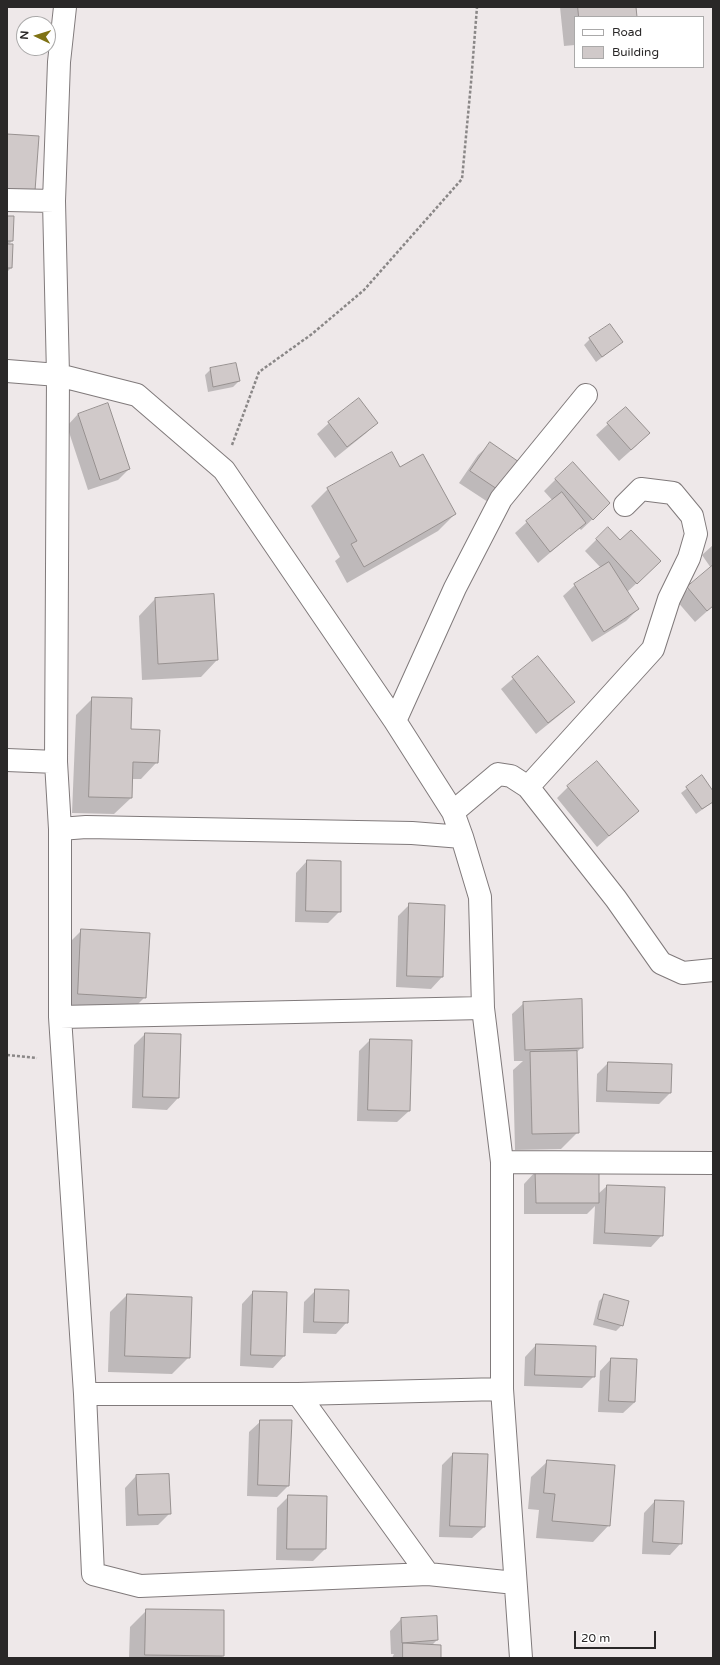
<!DOCTYPE html>
<style>
body{margin:0}
#map{position:relative;width:720px;height:1665px;overflow:hidden;background:#eee8e9;font-family:"Varela Round",sans-serif}
canvas{display:block}
.frame{position:absolute;inset:0;border:8px solid #2a2828;pointer-events:none}
.legend{position:absolute;left:574px;top:16px;width:130px;height:52px;box-sizing:border-box;background:#fff;border:1px solid #aaa9a9;margin:0;padding:5px 7px;list-style:none;font-size:12px;color:#2a2828}
.legend li{display:flex;align-items:center;gap:8px;height:20px}
.legend b{width:20px;border:1px solid #aaa9a9}
.north{position:absolute;left:16px;top:16px;width:40px;height:40px;box-sizing:border-box;background:#fff;border:1px solid #aaa9a9;border-radius:50%;rotate:274deg;font-size:11px;font-weight:700;line-height:16px;text-align:center;color:#2a2828}
.north::after{content:'';display:block;margin:auto;width:14px;height:18px;background:#7f7214;clip-path:polygon(50% 0,100% 100%,50% 72%,0 100%)}
.scale{position:absolute;left:574px;top:1631px;width:82px;height:18px;box-sizing:border-box;border:2px solid #2a2828;border-top:0;padding-left:5px;font-size:12px;line-height:14px;white-space:nowrap;color:#2a2828;-webkit-text-stroke:3px #fff;paint-order:stroke}
</style>
<div id="map">
<canvas width="720" height="1665"></canvas>
<div class="frame"></div>
<ul class="legend">
<li><b style="height:5px;background:#fff"></b>Road</li>
<li><b style="height:11px;background:#d0c9c9"></b>Building</li>
</ul>
<div class="north">N</div>
<div class="scale">20 m</div>
</div>
<script>
const context = document.querySelector('canvas').getContext('2d');
context.lineJoin = 'round';
function paint(path, color) { context.fillStyle = color; context.fill(path, 'evenodd'); }
function stroke(path, color, width, dash) { context.strokeStyle = color; context.lineWidth = width; context.lineCap = dash ? 'butt' : 'round'; context.setLineDash(dash || []); context.stroke(path); }
paint(new Path2D(`
 M560 7H635L636 17H575V45L564 46Z
 M7 217 12 241 8 245 11 268 7 272Z
 M590 339 622 342 596 362 584 345Z
 M211 369 239 381 233 387 208 392 205 375Z
 M78 414 129 469 118 480 88 490 67 426Z
 M329 423H377L365 434 335 458 317 434Z
 M608 424 637 445 619 461 596 435Z
 M490 444 518 462 488 502 459 483 478 455Z
 M400 468 455 514 438 531 347 583 335 561 340 557 311 506 328 489Z
 M556 479 598 514 581 530 579 528 538 563 515 533 527 522 553 501 544 491Z
 M608 528 648 573 627 592 638 609 626 621 592 642 563 596 575 585 601 568 585 551Z
 M713 545V606L695 622 676 600 711 568 702 555Z
 M155 599 217 660 201 677 142 680 139 616Z
 M538 657 573 702 562 713 536 734 501 689Z
 M93 698 130 730 157 762 141 779H132L131 798 114 814 72 813 76 715Z
 M702 777 713 793V802L696 814 681 793Z
 M568 787 638 810 597 847 557 798Z
 M307 861 340 911 328 923 295 922 296 873Z
 M410 904 444 906 442 977 431 989 396 987 398 916Z
 M82 930 145 997 128 1014 61 1010 65 947Z
 M524 1003 582 1047 576 1053 578 1132 561 1149 515 1150 513 1070 523 1061H514L512 1014Z
 M145 1034 178 1098 167 1110 132 1108 134 1045Z
 M370 1040 409 1111 397 1122 357 1121 359 1051Z
 M608 1063 670 1093 659 1104 596 1102 597 1074Z
 M535 1172 598 1194 607 1186 664 1188 662 1235 651 1247 593 1244 595 1206 587 1214H524V1184Z
 M316 1290 347 1322 336 1334 303 1333 304 1302Z
 M253 1292 284 1356 273 1368 240 1366 242 1304Z
 M127 1295 189 1357 172 1374 108 1372 110 1312Z
 M605 1295 622 1325 616 1331 593 1325 599 1301Z
 M536 1345 594 1376 582 1388 524 1386 525 1357Z
 M611 1359 635 1402 623 1413 598 1412 600 1371Z
 M261 1421 288 1486 277 1497 247 1496 249 1432Z
 M453 1454 484 1527 472 1538 439 1537 442 1465Z
 M548 1461 609 1525 593 1542 536 1538 539 1510 528 1509 531 1477Z
 M136 1476 170 1513 158 1525 126 1526 125 1488Z
 M289 1496 325 1549 313 1561 276 1560 277 1508Z
 M655 1501 681 1543 670 1555 642 1554 644 1513Z
 M147 1610 223 1656 221 1658H129L130 1627Z
 M401 1619 437 1640 431 1646 440 1658H392L394 1654H391L390 1631Z`), '#0003');
const building = new Path2D(`
 M578 7H636L637 17H579Z
 M7 134 39 136 35 191 7 190Z
 M7 216H14L13 241H7Z
 M7 244H13L12 268H7Z
 M610 324 623 342 602 357 589 338Z
 M236 363 240 381 213 387 210 368Z
 M359 398 378 423 347 447 328 422Z
 M108 403 130 469 100 480 78 414Z
 M626 407 650 433 631 450 607 423Z
 M490 442 519 462 500 491 470 471Z
 M392 452 400 467 423 454 456 514 364 567 351 544 357 541 327 488Z
 M573 462 610 503 593 520 555 479Z
 M562 492 586 523 550 552 526 521Z
 M608 527 620 540 631 530 661 561 637 584 596 539Z
 M609 562 639 609 604 632 574 584Z
 M713 565V606L707 611 687 587Z
 M214 594 218 660 158 664 155 598Z
 M538 656 575 702 548 723 512 677Z
 M92 697 132 698 131 729 160 730 158 763 133 762 132 798 89 797Z
 M597 761 639 811 609 836 567 786Z
 M702 775 713 791V802L702 809 686 787Z
 M307 860 341 861V912L306 911Z
 M409 903 445 905 443 977 407 976Z
 M81 929 150 933 146 998 78 994Z
 M582 999 583 1048 525 1050 523 1002Z
 M145 1033 181 1034 179 1098 143 1097Z
 M370 1039 412 1040 410 1111 368 1110Z
 M577 1051 579 1133 532 1134 530 1052Z
 M608 1062 672 1064 671 1093 607 1091Z
 M599 1170V1203H536L535 1171Z
 M607 1185 665 1187 663 1236 605 1233Z
 M315 1289 349 1290 348 1323 314 1322Z
 M253 1291 287 1292 285 1356 251 1355Z
 M127 1294 192 1297 190 1358 125 1356Z
 M604 1294 629 1301 623 1326 598 1319Z
 M536 1344 596 1346 595 1377 535 1375Z
 M611 1358 637 1359 635 1402 609 1401Z
 M260 1420H292L289 1486 258 1485Z
 M453 1453 488 1454 485 1527 450 1526Z
 M547 1460 615 1465 610 1526 552 1521 555 1494 544 1493Z
 M169 1474 171 1514 138 1515 136 1475Z
 M288 1495 327 1496 326 1549H287Z
 M655 1500 684 1501 682 1544 653 1542Z
 M146 1609 224 1610V1656L145 1655Z
 M437 1616 438 1640 402 1643 401 1618Z
 M403 1643 441 1645V1658H403Z`);
paint(building, '#d0c9c9');
stroke(building, '#979190', 1);
const minor = new Path2D(`
 M65 7 59 62 54 201 58 375 56 762 60 829V1017L85 1394 93 1574 140 1586 428 1574 515 1583
 M7 200 54 201
 M7 371 58 375 137 395 224 470 395 721 453 812 462 837 480 897 483 1008 502 1162V1389L521 1658
 M395 721 455 588 501 499 586 395
 M7 760 56 762
 M528 787 653 649 669 599 689 558 696 534 692 516 673 493 641 489 625 505
 M453 812 498 774 511 776 528 787 616 899 661 963 683 973 713 970
 M60 829 86 827 412 833 462 837
 M60 1017 483 1008
 M502 1162 713 1163
 M85 1394H298L502 1389
 M298 1394 428 1574`);
stroke(minor, '#807a7b', 24);
stroke(new Path2D(`
 M232 445 259 372 312 334 364 290 462 179 471 83 477 7
 M7 1055 37 1058`), '#8a8787', 2.5, [3, 2]);
stroke(minor, '#fff', 22);
</script>
